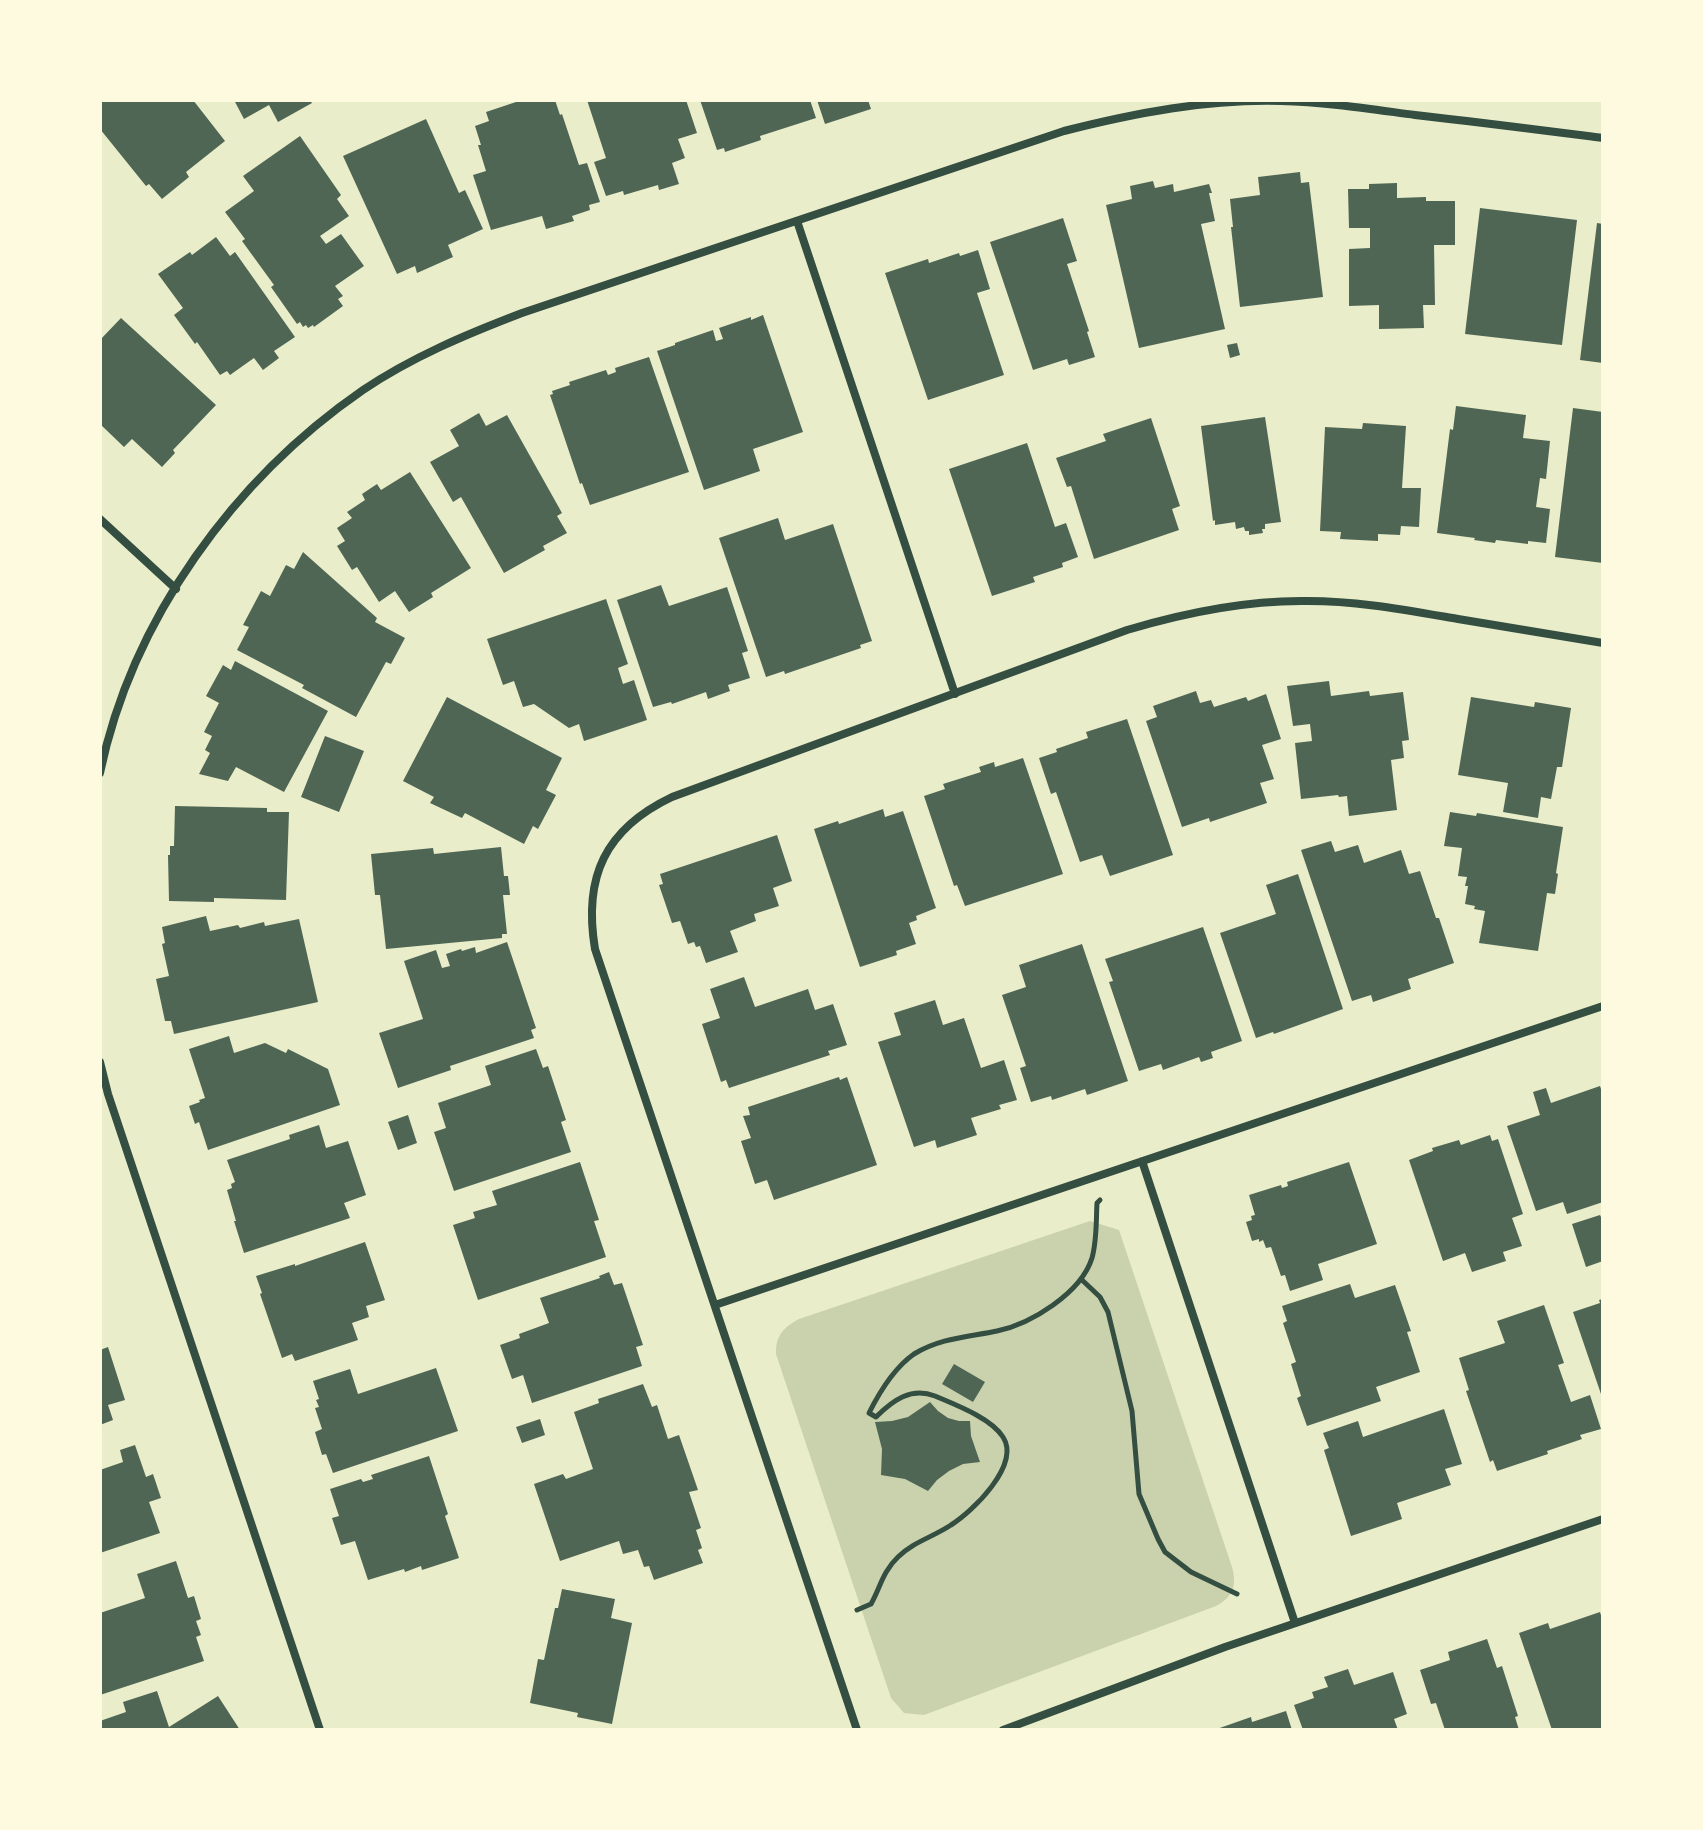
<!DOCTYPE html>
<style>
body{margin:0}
#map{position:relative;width:1703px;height:1830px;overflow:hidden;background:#e9edc9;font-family:"Asap Condensed",sans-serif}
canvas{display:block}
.frame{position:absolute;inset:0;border:102px solid #fefae0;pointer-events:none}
</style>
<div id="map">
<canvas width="1703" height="1830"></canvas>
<div class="frame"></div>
</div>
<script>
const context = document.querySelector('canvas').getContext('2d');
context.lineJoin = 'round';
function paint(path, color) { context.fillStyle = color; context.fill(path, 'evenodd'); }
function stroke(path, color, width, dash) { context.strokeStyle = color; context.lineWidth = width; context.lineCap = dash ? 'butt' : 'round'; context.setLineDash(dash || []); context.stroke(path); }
paint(new Path2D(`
 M1090 1221 1119 1230 1232 1567C1237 1585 1233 1597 1216 1606L924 1715 904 1713 891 1698 776 1354C775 1336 784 1327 799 1319Z`), '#cad2ad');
paint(new Path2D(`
 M100 100H193L225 141 186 172 189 177 162 199 149 184 146 186 100 129Z
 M234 100H310L312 103 278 122 269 105 244 119Z
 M522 100H555L560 115 562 114 579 165 587 163 600 202 589 205 590 210 572 216 574 221 546 229 542 216 491 230 473 175 486 171 478 145H481L475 126 489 121 486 112Z
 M587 100H686L697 133 678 139 685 158 672 163 679 184 659 190 658 185 624 195 623 191 606 196 594 162 606 158Z
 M700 100H810L816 118 760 136 761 140 725 152 724 148 717 150Z
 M817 100H868L871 109 825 124Z
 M426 119 459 193 465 190 483 229 448 245 453 257 417 273 415 266 397 274 343 156Z
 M300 136 341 195 337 199 349 216 320 236 326 244 341 234 364 266 335 286 343 296 338 299 343 306 314 327 313 325 308 328 306 325 303 327 300 322 297 324 271 287 274 285 242 241 245 239 225 212 254 191 243 176Z
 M1300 172 1301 183 1309 182 1323 297 1240 307 1231 227H1233L1230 199 1260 195 1258 177Z
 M1153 181 1155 188 1173 184 1174 192 1209 184 1212 193H1209L1215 221 1201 224 1225 329 1139 348 1106 205 1132 199 1130 186Z
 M1397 183V198L1426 197V201H1455V245H1434L1435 305H1423L1424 328 1379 329V305L1349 306V249L1370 248V228H1349L1348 189H1369V184Z
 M1480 208 1577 220 1562 345 1465 334Z
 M1063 218 1077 261 1067 264 1089 331 1087 332 1095 357 1069 365 1067 359 1033 370 990 242Z
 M1597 223 1603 224V363L1580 360Z
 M216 237 230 256 235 252 295 337 274 351 279 358 263 370 254 358 230 375 227 371 220 375 197 342 195 344 174 315 183 308 158 274 190 252 192 255Z
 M978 250 990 289 977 293 1004 375 928 400 885 273 928 259 929 263 959 253 960 256Z
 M763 315 803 432 753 449 760 471 704 490 657 351 675 345V343L713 330 716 341 723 339 719 328 751 317V320Z
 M121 318 216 405 173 450 175 453 162 467 132 439 124 447 100 424V340Z
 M1237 343 1240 355 1230 358 1227 345Z
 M649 357 689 472 590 505 582 483 580 484 550 395 553 394 552 391 570 385 569 382 606 370 608 375 616 372 615 368Z
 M1456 406 1526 415 1523 438 1550 441 1546 479 1540 478 1536 507 1550 509 1546 543 1528 541V544L1496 540 1495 543 1474 540 1475 538 1437 533 1450 429 1453 430Z
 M1573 408 1603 412V563L1555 557Z
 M479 413 486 426 507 415 562 513 557 516 567 533 543 546 545 550 504 573 461 497 453 502 430 462 459 446 450 430Z
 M1265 417 1281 522 1265 524V529H1262L1263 533 1249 535V531H1245L1244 527 1236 529 1235 522 1215 525V520L1213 521 1201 426Z
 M1151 418 1180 506 1172 509 1179 530 1094 559 1071 486 1067 487 1056 458 1106 441 1103 434Z
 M1363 423 1406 426 1402 488H1421L1419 527 1401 526 1400 535 1378 534V541L1340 539 1341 532 1320 531 1325 427 1362 429Z
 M1027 443 1055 527 1066 523 1078 557 1062 563 1063 567 1033 577 1035 582 992 596 949 469Z
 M410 472 471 568 431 593 433 597 409 612 395 591 379 602 357 567 352 570 337 546 345 541 337 528 352 518 347 512 365 500 362 494 377 484 381 490Z
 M778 518 785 540 833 524 872 641 860 645 861 648 785 674 784 671 766 677 719 538Z
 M303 552 377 618 375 622 405 638 391 664 386 662 356 717 302 688 304 685 237 650 249 627 243 625 261 591 270 596 286 565 294 569Z
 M661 585 669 606 727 587 748 651 742 653 750 678 728 685 730 691 708 699 706 692 672 704 671 702 653 707 617 600Z
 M606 599 628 664 618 668 623 684 634 680 647 720 584 741 579 724 569 728 534 704 523 707 514 681 503 685 487 639Z
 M235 661 328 711 284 792 236 767 228 781 199 774 210 753 205 750 212 736 204 732 219 703 206 696 223 665 231 670Z
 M1329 681 1331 696 1369 691 1370 696 1403 692 1409 740 1402 741 1404 758 1391 760 1397 810 1349 816 1347 796 1339 797 1338 795 1301 799 1295 743 1312 741 1310 724 1293 726 1287 686Z
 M1196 691 1200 703 1211 700 1214 707 1246 697 1248 701 1266 694 1281 739 1262 745 1274 779 1260 783 1267 803 1210 822 1209 818 1182 827 1146 721 1157 717 1153 706Z
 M447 697 562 758 546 790 556 795 538 829 533 826 524 844 465 813 462 818 430 803 434 797 403 781Z
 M1471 697 1534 707 1535 702 1571 708 1562 767H1557L1551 799 1541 797 1538 818 1503 812 1508 783 1458 775Z
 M1127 719 1173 855 1110 876 1102 855 1080 862 1056 792 1051 794 1039 758 1057 752 1056 749 1088 738 1086 732Z
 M325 736 364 751 339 812 301 797Z
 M1023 758 1063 874 965 906 957 885 954 886 924 796 945 789 943 784 981 772 979 767 994 762 995 767Z
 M175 806 267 808V812H289L286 900 214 898V902L169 901 168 855H170V846H174Z
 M883 809 885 817 903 811 936 908 916 916 917 920 909 923 916 944 896 951 897 955 860 967 814 829 838 821 839 824Z
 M1450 812 1476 816 1477 813 1563 827 1556 873 1558 874 1555 894 1547 893 1538 951 1479 943 1485 911 1474 909 1475 906 1465 904 1468 886H1465L1467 877 1458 876 1462 848 1444 846Z
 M777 835 792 881 773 888 779 906 754 914 756 921 730 931 738 952 706 963 700 946 696 947 694 942 688 944 680 921 672 923 659 885 663 884 660 874Z
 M1331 841 1335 852 1358 845 1364 863 1401 850 1409 874 1420 871 1436 918H1439L1454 963 1408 979 1411 989 1373 1002 1371 995 1352 1001 1301 850Z
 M501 847 504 876H508L510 895H503L507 934H502V938L386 949 380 895H375L371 854 433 848 434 854Z
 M1298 874 1343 1009 1274 1034 1273 1032 1256 1038 1220 933 1276 914 1266 885Z
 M206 916 210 931 238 925 240 928 264 922 265 926 299 919 318 1002 174 1034 171 1021H165L156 979 169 976 162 944 165 943 162 927Z
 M1203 927 1242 1041 1211 1052 1213 1058 1201 1062 1199 1057 1163 1070 1161 1064 1139 1071 1109 982 1113 981 1105 959Z
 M507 942 536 1028 531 1030 534 1038 450 1066 451 1070 398 1088 379 1033 423 1019 404 961 436 950 442 968 450 966 446 954 461 949 462 951 475 947 476 953Z
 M1082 944 1128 1081 1087 1095 1085 1089 1052 1100 1051 1096 1031 1102 1020 1068 1026 1066 1002 995 1026 987 1019 965Z
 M744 977 755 1007 808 989 815 1010 833 1004 847 1045 828 1051 830 1055 729 1088 726 1080 721 1082 702 1024 720 1018 710 989Z
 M935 1000 943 1025 964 1018 981 1068 1004 1060 1017 1100 999 1105 1001 1109 971 1118 977 1135 937 1148 935 1140 914 1147 878 1042 901 1035 894 1013Z
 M229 1036 234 1053 265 1043 286 1053 288 1049 328 1069 340 1105 208 1150 199 1122 195 1124 189 1106 200 1102 199 1100 205 1098 189 1049Z
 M536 1049 543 1068 548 1066 566 1120 561 1122 571 1152 454 1191 434 1132 446 1128 438 1103 491 1085 485 1066Z
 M839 1077 840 1080 847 1077 877 1165 774 1200 767 1180 755 1184 741 1141 751 1138 743 1116 750 1115 748 1107Z
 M1600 1086 1603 1095V1202L1567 1214 1563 1202 1536 1211 1507 1126 1540 1115 1533 1092 1546 1088 1551 1103Z
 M408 1115 417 1143 398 1150 388 1122Z
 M319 1125 326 1148 348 1141 366 1195 344 1203 350 1218 244 1253 234 1221H236L227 1190 232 1188 231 1184 235 1182 227 1160 290 1139 289 1135Z
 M1490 1135 1492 1141 1498 1139 1523 1214 1512 1218 1522 1246 1503 1252 1506 1261 1472 1272 1465 1253 1443 1261 1409 1160 1433 1151 1432 1148 1459 1140 1461 1145Z
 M580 1162 599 1220 594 1221 606 1257 478 1300 453 1225 475 1218 473 1212 497 1205 492 1191Z
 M1349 1162 1377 1244 1318 1264 1323 1280 1290 1291 1285 1275 1281 1276 1271 1247 1266 1248 1263 1240 1259 1242V1239L1252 1241 1246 1222 1252 1220 1251 1216 1255 1215 1249 1195 1281 1185 1282 1188 1288 1186 1287 1182Z
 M1600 1215 1603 1221V1261L1586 1267 1572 1224Z
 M365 1242 385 1300 366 1306 369 1317 352 1323 358 1340 295 1361 292 1354 282 1358 260 1294 262 1293 256 1276 295 1264V1266Z
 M609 1272 614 1285 622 1283 643 1345 636 1347 642 1366 532 1403 523 1375 512 1379 500 1345 520 1338 519 1334 549 1323 540 1298 600 1278 599 1276Z
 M1350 1284 1355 1298 1395 1285 1411 1331 1407 1332 1420 1372 1376 1387 1381 1401 1307 1426 1297 1398 1301 1396 1291 1364 1296 1362 1283 1323 1287 1321 1282 1306Z
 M1603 1299V1397H1602L1573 1312 1600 1303 1599 1300Z
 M1544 1305 1564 1363 1558 1365 1571 1402 1590 1395 1601 1429 1580 1435 1582 1439 1547 1451 1548 1454 1497 1471 1493 1460 1490 1462 1466 1391 1469 1390 1459 1358 1505 1343 1497 1321Z
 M108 1347 125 1400 108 1405 113 1420 100 1425V1350Z
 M954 1364 985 1382 973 1402 942 1384Z
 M436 1368 458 1431 333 1473 326 1454 322 1455 315 1432 322 1429 315 1408 319 1407 316 1400 319 1399 313 1381 350 1369 358 1394Z
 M643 1384 652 1407 657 1405 668 1439 679 1435 698 1490 689 1492 701 1528 696 1530 702 1548 698 1550 703 1563 654 1580 649 1566 644 1567 638 1550 623 1554 619 1541 560 1561 534 1484 563 1474 566 1479 593 1469 574 1412 599 1403 598 1399Z
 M930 1402 938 1411 948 1418 959 1421H970L971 1436 980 1462 963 1464 949 1471 937 1480 928 1491 905 1479 881 1475 882 1449 875 1422 892 1421 908 1417Z
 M1444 1409 1462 1464 1445 1469 1451 1485 1397 1503 1402 1519 1351 1536 1324 1450 1329 1448 1323 1433 1358 1421 1363 1437Z
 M540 1419 545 1435 522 1443 516 1427Z
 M135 1445 146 1477 153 1474 161 1498 149 1502 160 1533 100 1553V1470L123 1462 120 1450Z
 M429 1456 448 1514 445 1516 459 1558 422 1570 421 1566 405 1572 404 1569 368 1580 355 1541 341 1545 332 1518 339 1516 330 1489 361 1479 363 1482 373 1479 371 1475Z
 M176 1561 188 1598 194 1596 201 1619 196 1621 201 1635 196 1637 204 1661 100 1695V1613L145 1598 137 1574Z
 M562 1589 615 1599 611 1618 632 1623 612 1724 577 1717 578 1713 530 1703 538 1659 544 1660 555 1608H558Z
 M1600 1612 1603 1622V1730H1552L1519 1633 1548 1623 1550 1629Z
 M1487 1639 1497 1668 1502 1666 1518 1716 1515 1717 1519 1730H1445L1436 1703 1431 1704 1420 1670 1450 1660 1448 1652Z
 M1348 1669 1354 1685 1393 1672 1407 1714 1394 1719 1398 1730H1303L1294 1705 1314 1698 1312 1692 1328 1687 1324 1677Z
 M157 1691 169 1727 218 1696 240 1730H100V1721L126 1712 123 1702Z
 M1286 1711 1292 1730H1214L1251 1717 1252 1722Z`), '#4f6655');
stroke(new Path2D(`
 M1081 1279 1100 1297 1108 1312 1132 1411 1139 1494 1158 1539 1165 1552 1191 1572 1237 1594
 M857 1610 871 1604C880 1588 883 1571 898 1557 913 1542 933 1537 951 1525 972 1512 1021 1465 1003 1437 991 1418 956 1405 935 1396 911 1387 893 1400 876 1417L869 1413C880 1391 894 1368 914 1354 940 1338 968 1337 997 1331 1031 1324 1081 1293 1092 1258 1097 1240 1096 1221 1097 1203L1100 1200`), '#344e41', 5);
stroke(new Path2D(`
 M797 221 955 694
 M100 519 176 589
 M100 773C132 619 234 479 363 390 412 357 467 334 522 313L1064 131C1135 113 1207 99 1281 101 1326 102 1370 109 1415 115 1478 122 1540 130 1603 138
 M100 1062 108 1094 320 1730
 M1142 1161 1295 1623
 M715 1305 1603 1006
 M857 1730 595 949C583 877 605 829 672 797L1127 630C1184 613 1241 601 1301 601 1354 600 1406 610 1458 619 1507 627 1555 635 1603 643
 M1003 1730 1225 1647 1603 1519`), '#344e41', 8);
</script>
